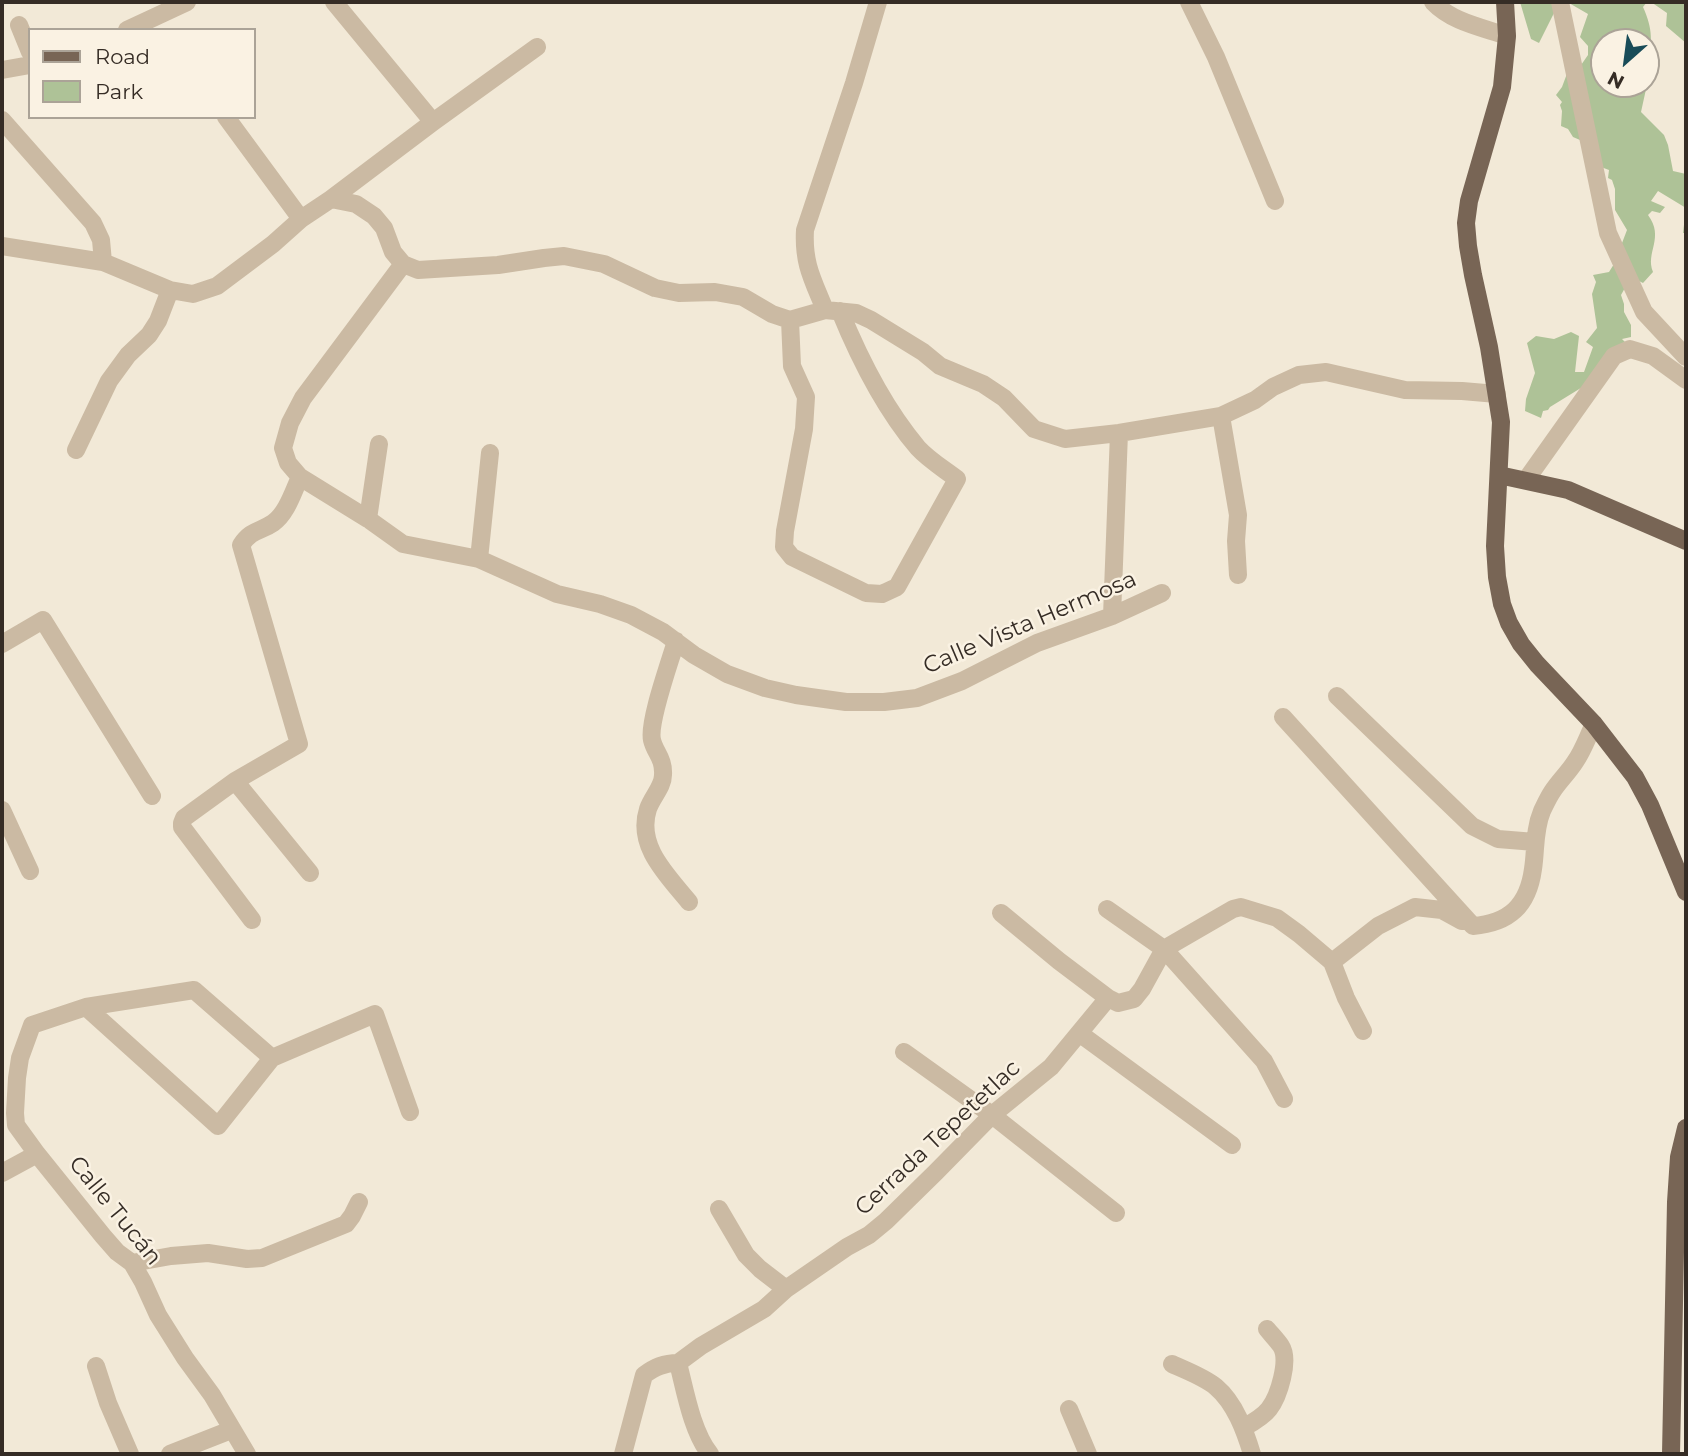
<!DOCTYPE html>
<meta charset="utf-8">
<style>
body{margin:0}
#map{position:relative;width:1688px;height:1456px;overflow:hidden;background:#f2e9d7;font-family:Montserrat,sans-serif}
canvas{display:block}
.frame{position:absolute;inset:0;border:4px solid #352c25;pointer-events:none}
.legend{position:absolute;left:28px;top:28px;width:228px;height:91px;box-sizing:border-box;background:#faf2e3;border:2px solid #aba397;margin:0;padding:9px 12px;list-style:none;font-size:21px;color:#352c25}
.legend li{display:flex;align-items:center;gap:14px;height:35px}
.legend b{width:35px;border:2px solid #aba397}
.north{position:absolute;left:1590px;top:28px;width:70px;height:70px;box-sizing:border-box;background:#faf2e3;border:2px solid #aba397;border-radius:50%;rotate:208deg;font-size:19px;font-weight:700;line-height:28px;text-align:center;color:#352c25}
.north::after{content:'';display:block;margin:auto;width:24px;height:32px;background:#194c58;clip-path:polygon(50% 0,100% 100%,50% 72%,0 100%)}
</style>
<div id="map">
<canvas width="1688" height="1456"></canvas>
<div class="frame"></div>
<ul class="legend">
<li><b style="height:9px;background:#786555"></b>Road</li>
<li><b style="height:19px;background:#aec297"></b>Park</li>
</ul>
<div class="north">N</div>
</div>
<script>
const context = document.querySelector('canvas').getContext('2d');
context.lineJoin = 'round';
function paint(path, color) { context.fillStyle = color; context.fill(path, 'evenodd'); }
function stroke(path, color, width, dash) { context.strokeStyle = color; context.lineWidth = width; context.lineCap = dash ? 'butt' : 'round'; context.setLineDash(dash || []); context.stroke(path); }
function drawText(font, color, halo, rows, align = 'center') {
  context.font = font + ' Montserrat,sans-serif'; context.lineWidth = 5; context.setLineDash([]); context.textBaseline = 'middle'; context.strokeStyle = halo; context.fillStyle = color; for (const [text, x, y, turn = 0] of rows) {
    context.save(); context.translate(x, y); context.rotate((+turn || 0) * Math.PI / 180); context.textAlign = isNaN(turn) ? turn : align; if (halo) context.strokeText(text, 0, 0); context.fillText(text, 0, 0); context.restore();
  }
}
paint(new Path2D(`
 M1520 2H1647L1643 7C1653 29 1653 44 1646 67V42H1604V84H1646V75L1648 80 1641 112 1664 135 1668 145 1673 171 1686 174V233H1683L1686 208 1658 191 1651 201 1665 207 1660 213 1652 211 1648 215C1665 238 1645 252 1653 272L1643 283 1637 280 1626 286 1621 295 1624 304V312L1631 325V337L1622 339 1632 349 1602 375 1550 407 1548 410 1543 411 1541 418 1525 411 1526 399 1535 373 1527 343 1536 336 1554 339 1571 332 1579 336 1575 372H1584L1593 347 1586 342 1597 328 1592 294 1596 282 1593 275 1609 272 1614 264 1627 230 1615 210V189L1612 180 1608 178 1609 170 1601 167 1587 143 1573 137 1568 129 1561 126 1562 111 1560 105 1562 102 1556 95 1562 87 1568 71 1580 79 1584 75 1579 68 1588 55V46L1580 37 1588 14 1569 3 1558 5 1539 43 1531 39Z
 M1651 2H1686V43L1666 26 1667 13Z`), '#aec297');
stroke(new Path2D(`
 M334 2 433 122
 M1189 2 1216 57 1275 201
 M1433 2C1452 22 1481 27 1507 36
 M1560 2 1608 233 1644 312 1686 357
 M19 25 30 52
 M127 30 187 2
 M2 70 30 65
 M226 117 301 219
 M2 120 93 223 101 240 103 262
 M331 199 433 122 537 47
 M2 246 103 262 170 290 193 294 217 286 273 244 301 219 331 199 356 204 374 216 384 228 393 252 403 264 418 270 498 265 544 258 564 256 604 264 655 288 679 293 715 292 743 297 772 314 790 320 825 310 856 313 871 320 923 352 940 366 983 384 1004 398 1034 429 1065 439 1119 433 1221 416 1255 400 1273 387 1299 375 1326 372 1405 390 1462 391 1497 394
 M403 264 303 398 290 423 283 448 288 463 300 477 368 519 403 544 479 559 557 594 600 604 631 615 663 632 694 655 727 674 765 688 796 695 846 702H884L917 698 962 681 1037 643 1112 616 1162 593
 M825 310C813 280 803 264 805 230L854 83 878 2
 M790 320 792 366 806 397 804 429 785 531 784 547 792 557 866 593 882 594 897 587 957 479C944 469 929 460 918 448 884 408 860 360 840 311
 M1221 416 1238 515 1236 541 1238 575
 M76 450 109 381 128 355 149 335 158 321 170 290
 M1526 480 1614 356 1630 349 1653 356 1686 380
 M368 519 379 444
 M479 559 490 453
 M1112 616 1119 433
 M676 641C670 662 648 722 652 740 655 753 664 758 663 775 663 787 652 797 648 809 636 846 667 875 689 902
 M2 644 43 620 152 796
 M1337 696 1472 826 1498 839 1535 842
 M1283 717 1473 926C1509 923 1528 906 1533 869 1536 850 1534 830 1542 811 1545 805 1548 798 1552 792 1559 781 1568 773 1575 762 1583 751 1588 736 1594 724
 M235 781 310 873
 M2 810 30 871
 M1107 909 1164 949 1264 1061 1284 1099
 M1001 913 1059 961 1108 998 1118 1003 1134 999 1142 989 1164 949 1233 909 1241 907 1277 918 1299 934 1332 962 1346 998 1363 1031
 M252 920 182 827V823L184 818 235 781 299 744 241 545C252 529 260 532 273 523 287 513 293 492 300 477
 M1332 962 1378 926 1415 907 1442 910 1462 921
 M86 1007 218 1126 272 1058 375 1014 410 1112
 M1079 1033 1232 1145
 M904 1052 992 1115 1116 1213
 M2 1173 37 1154
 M719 1209 746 1255 760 1269 786 1289
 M132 1263 171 1256 208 1253 247 1259 262 1258 346 1224 352 1216 359 1202
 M678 1363 701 1346 764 1309 786 1289 847 1247 869 1235 886 1221 936 1172 992 1115 1051 1067 1108 998
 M678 1363C685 1390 692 1432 710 1454
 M1172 1364C1187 1371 1204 1377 1216 1387 1235 1403 1245 1431 1252 1454
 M96 1366 108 1403 130 1454
 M1069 1409 1088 1454
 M1243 1428C1252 1423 1263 1417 1269 1409 1279 1396 1290 1360 1281 1346 1277 1340 1271 1334 1267 1329
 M170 1454 231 1430
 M247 1454 212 1395 185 1358 158 1315 143 1282 132 1263 117 1252 103 1236 37 1154 16 1125 15 1113 17 1078 20 1058 32 1025 86 1007 194 990 272 1058
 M623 1454 644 1375C655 1367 664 1363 678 1363`), '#cbbaa3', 18);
stroke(new Path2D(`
 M1505 2 1507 36 1502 87 1469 201 1466 223 1468 246 1473 275 1489 347 1501 422 1495 546 1497 577 1502 604 1509 623 1521 644 1537 664 1594 724 1635 777 1650 805 1686 892
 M1499 475 1568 490 1686 541
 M1671 1454 1676 1202 1679 1157 1686 1128`), '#786555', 18);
drawText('23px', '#352c25', '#faf2e3', [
 ["Calle Vista Hermosa",1030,623,-23],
 ["Cerrada Tepetetlac",938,1138,-43],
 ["Calle Tucán",115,1211,51]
]);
</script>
